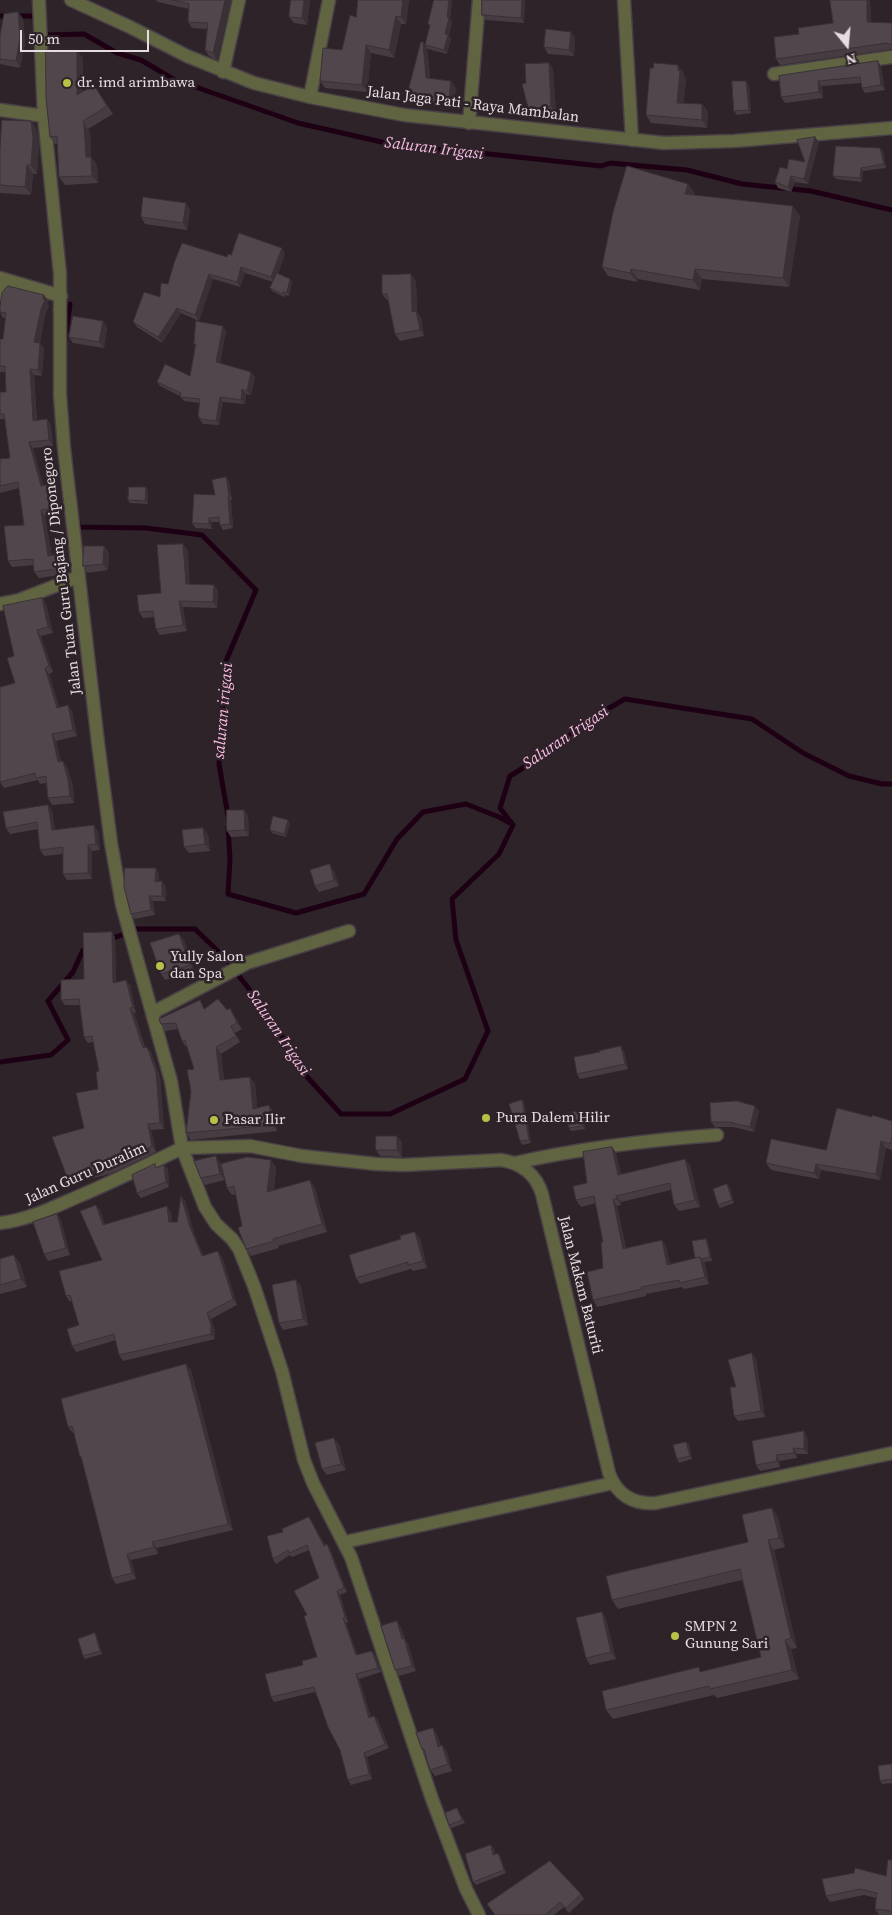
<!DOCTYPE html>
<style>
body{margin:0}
#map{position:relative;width:892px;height:1915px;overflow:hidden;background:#2d2329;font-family:"Source Serif 4",serif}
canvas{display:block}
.north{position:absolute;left:822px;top:20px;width:50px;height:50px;-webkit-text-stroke:4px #2d2329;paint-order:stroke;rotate:163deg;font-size:14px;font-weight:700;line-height:20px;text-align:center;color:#e5dde2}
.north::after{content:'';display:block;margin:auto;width:18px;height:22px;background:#e5dde2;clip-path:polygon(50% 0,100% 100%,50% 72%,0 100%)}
.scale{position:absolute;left:20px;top:30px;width:129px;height:22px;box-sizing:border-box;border:2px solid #e5dde2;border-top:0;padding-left:6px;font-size:15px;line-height:18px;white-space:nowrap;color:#e5dde2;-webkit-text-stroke:4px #2d2329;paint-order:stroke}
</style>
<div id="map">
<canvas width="892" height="1915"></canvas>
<div class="north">N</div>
<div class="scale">50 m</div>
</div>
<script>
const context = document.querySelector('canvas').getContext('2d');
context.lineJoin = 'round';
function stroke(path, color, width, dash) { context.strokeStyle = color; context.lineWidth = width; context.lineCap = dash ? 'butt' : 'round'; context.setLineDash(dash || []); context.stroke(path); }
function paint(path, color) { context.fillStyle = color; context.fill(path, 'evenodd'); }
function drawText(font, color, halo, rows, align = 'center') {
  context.font = font + ' "Source Serif 4",serif'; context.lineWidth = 5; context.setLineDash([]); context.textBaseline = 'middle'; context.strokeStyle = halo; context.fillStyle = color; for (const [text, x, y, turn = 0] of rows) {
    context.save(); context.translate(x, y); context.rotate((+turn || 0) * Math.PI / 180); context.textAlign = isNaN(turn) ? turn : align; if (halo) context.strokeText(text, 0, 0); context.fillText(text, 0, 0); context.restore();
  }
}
stroke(new Path2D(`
 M0 16H32L37 22
 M44 31 47 35 84 34 117 53 141 60 173 79 298 123 408 148 461 151 601 166 610 163 687 170 742 184 811 191 892 210
 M65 341 70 304
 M78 523V527L146 528 202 535 256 590 226 661 219 764 228 816
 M228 827 230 859 228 894 296 913 364 894 397 839 423 812 466 804 499 817 510 823
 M111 939 137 929H195L225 958 273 1020 298 1067 341 1114H390L465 1079 488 1031 456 940 452 899 499 854 513 825 500 808 510 776 552 750 590 719 625 699 752 719 803 753 849 776 882 784H892
 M0 1062 51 1055 68 1040 48 1001 73 972 83 950 89 948`), '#1e0015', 5);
const minor = new Path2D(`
 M39 0 44 116 60 274V395L64 448 98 743 111 843 122 905 171 1081 182 1148 250 1146 302 1156 376 1164 404 1165 501 1160C521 1163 536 1174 542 1194L609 1473C616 1494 633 1505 656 1503L892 1453
 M71 0 130 27 187 56 254 83 310 97 404 115 664 143 734 141 892 128
 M624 0 632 140
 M223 72 239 0
 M774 74 892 57
 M310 97 329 0
 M0 110 44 116
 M469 123 479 0
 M0 278 61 296
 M0 294 10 282
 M0 604 19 600 78 577
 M152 1013 247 963 349 931
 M515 1163C581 1148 649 1140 717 1135
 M0 1223C28 1220 52 1208 77 1197 113 1182 147 1165 182 1148L205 1207 216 1224 232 1239 239 1249 254 1286 282 1371 304 1460 313 1483 351 1557 432 1799 466 1889 479 1915
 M345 1542 613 1483`);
stroke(minor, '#4a4147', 15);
stroke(minor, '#606440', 12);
paint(new Path2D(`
 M156 0H231L217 60 209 56 205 50 207 29 192 28 188 22 189 9 158 2Z
 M291 0H310L307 25 294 23 289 17Z
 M409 0 406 24H401L394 58 371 53 367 92 325 88 320 81 342 50 356 17Z
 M434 0H452L450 19 452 22 449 36 451 39 447 54 428 49 427 48 430 78 451 81 456 88 453 106 421 101 411 102 407 96 423 42 425 45 430 27 428 24Z
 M525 0 524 23 486 20 482 15Z
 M830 0H870L871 22 892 23V49L780 65 776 59 799 34 833 23Z
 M18 12 23 19 25 43 20 68 0 64V35Z
 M571 32 575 38 574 56 548 54 544 47Z
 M83 58V92L94 85 113 114 88 129 90 133 91 157 97 165 98 183 65 185 59 177 58 144H55L50 137Z
 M878 61 881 67 885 90 865 93 862 88 861 83 822 86 823 98 785 103 781 97 779 76Z
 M549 63 553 69 556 113 533 118 529 111 526 83Z
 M684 73V76L686 79 683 104H702L708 112 707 128 651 123 646 115Z
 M749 85 751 113 737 115 734 111Z
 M31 121 37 130 39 146 37 174H33L31 195 0 193V149Z
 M819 142 808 184 795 182 791 192 778 188 775 182 787 169 805 162Z
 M883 151 886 168 863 171 862 182 836 179 833 176Z
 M695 193 694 195 800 216 789 287 702 279 700 290 638 279 637 282 608 276 602 267Z
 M186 203 190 210 187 230 145 224 141 217Z
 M285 253 278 274 290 279 292 282 289 296 285 295 284 297 272 291 270 288 273 282 245 273 240 287 213 279 199 321 181 313 162 343 137 327 133 322 160 297 168 284 231 255Z
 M411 274 416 281 417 312 421 318 424 336 400 341 395 334 388 300H387L382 294Z
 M48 301 47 304 49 306 45 315 40 343 44 348 42 376 34 375 37 420 47 419 51 425 53 446 33 448 43 485H46L51 491 54 515 45 516 52 556 55 555 59 561 60 575 39 578 34 572V565L12 567 8 561 24 525 19 488 0 493V459L10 458 5 419H0V392H6L5 372H0V339H3L6 318H3L0 312Z
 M103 321 107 328 104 348 73 343 69 337Z
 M226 331 220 363 255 377 251 395 246 394 245 404 223 402 219 425 203 424 198 417 200 403 184 401 180 396 160 386 157 382 190 376 195 346 194 344Z
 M226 477 229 482 232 500H231L233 528 223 530 220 525V522H212V529L196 528 192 523 215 495Z
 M148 491V504L130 503 128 500Z
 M104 546 109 553 108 570 87 573 83 566Z
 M188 550 189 584 214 585 218 591 217 608 183 607 187 631 160 635 156 629 154 617 143 618 139 612 161 593Z
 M42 598 46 604 53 633 41 636 53 672 49 674 59 707 72 711 77 736 56 741 61 762 67 767 73 786 74 803 52 805 48 798 46 783 40 784 38 780 4 788 0 782 15 683 14 656Z
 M48 805 52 811 55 830 98 831 100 850 92 851V879L67 880 63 874V854L44 856 40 850 38 829 10 834 6 828Z
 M244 810 248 816 249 836 231 837 227 831Z
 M290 823 286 837 272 833 270 830Z
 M208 834 210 851 189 853 184 847Z
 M334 871 339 886 319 892 315 886Z
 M159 874V881H162L166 887V901H153L155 915 134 919 131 914Z
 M115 937 116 982 130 985 136 1013H134L145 1047H147L151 1052 160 1077 164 1129 151 1130 156 1152 110 1174 71 1183 67 1177 98 1089 99 1071 93 1042 88 1043 84 1037 80 1005H65L61 1000 84 979Z
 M184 940 194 971 165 980 161 974Z
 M227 1010 234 1015 242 1029 235 1033 240 1042 221 1054 224 1079 255 1083 257 1108 274 1112 277 1131 191 1140 186 1133 194 1069 187 1047H186L182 1041 178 1029 165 1031 161 1024Z
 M624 1051 628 1069 580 1079 577 1074 600 1052Z
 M522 1100 524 1103 531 1143 522 1145 520 1141Z
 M581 1111 583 1114 585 1129 571 1131 569 1128Z
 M759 1111 754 1132 733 1127H715L711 1122Z
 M872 1117 892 1121V1150L886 1148 880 1180 821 1170 819 1179 771 1170 766 1163 826 1150Z
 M402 1142V1157L380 1156 376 1150Z
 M612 1147 616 1153 621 1174 690 1165 700 1207 679 1211 674 1205 671 1190 621 1202V1205L617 1206 626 1248 662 1240 666 1247 670 1264 695 1258 706 1239 708 1242 712 1261 704 1262 705 1264 709 1284 684 1289 682 1287 646 1294V1296L597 1307 593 1300 603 1268V1242L596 1203 581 1207 576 1200 587 1183Z
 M220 1162 225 1180 205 1185 201 1178Z
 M164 1165 168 1169 169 1187 141 1198 137 1193 158 1167Z
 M276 1167 274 1190 315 1188 327 1232 278 1246 279 1248 251 1256 246 1249 236 1194 232 1195 227 1188Z
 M727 1184 730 1188 734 1203 720 1208 718 1205Z
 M185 1201 194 1233 203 1256 222 1257 237 1305 211 1319 215 1331V1339L123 1361 119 1355 116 1340 76 1352 72 1346 79 1325 72 1301H69L66 1296 102 1260 100 1210 105 1225 171 1212 172 1222H177Z
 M61 1220 70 1255 48 1261 44 1254Z
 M420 1238 427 1268 413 1271 411 1269 360 1284 356 1278Z
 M0 1259 20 1263 27 1287 0 1294Z
 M301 1286 308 1325 283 1330 279 1323Z
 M756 1359 765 1417 738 1421 734 1416 736 1387Z
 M186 1364 191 1370 233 1530 157 1548 158 1554 131 1560 136 1579 116 1584 112 1578 82 1460 80 1457 74 1433H73L68 1427Z
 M807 1436 808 1454H797V1458L779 1461 780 1467 760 1471 756 1465Z
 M686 1442 689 1445 692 1459 679 1463 677 1459Z
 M339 1444 346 1470 327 1475 322 1469Z
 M772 1508 778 1517 785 1547 774 1550 797 1648 791 1649 799 1679 717 1698 714 1695 613 1719 606 1710 702 1671 761 1657 742 1580 618 1609 612 1600 748 1542Z
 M309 1517 325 1545 327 1544 330 1549 347 1592 340 1595 348 1622 346 1623 357 1655H375L381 1672 359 1679 371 1717 374 1716 378 1720 389 1748 367 1757 372 1779 351 1785 348 1780 340 1750 315 1692 274 1702 271 1697 303 1665 317 1657 307 1615 319 1578 309 1550 292 1557 290 1555 276 1564 273 1559 283 1532Z
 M602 1612 606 1619 616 1659 590 1665 586 1658Z
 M401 1627 405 1639 408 1644 416 1671 399 1676 395 1670Z
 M95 1633 97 1637 102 1654 85 1659 83 1656Z
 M433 1728 437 1735 441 1746 442 1745 447 1752 452 1771 435 1776 430 1770 426 1756 422 1749Z
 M892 1764V1783L882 1784 880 1781Z
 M457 1808 465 1823 452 1828 449 1825Z
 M494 1848 495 1854 500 1856 506 1873 476 1885 473 1882Z
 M892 1860V1915H879L875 1909 876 1898 864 1895 830 1902 826 1896 886 1876Z
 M581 1894 584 1899 569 1913 564 1907 554 1915H495Z`), '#473c42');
paint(new Path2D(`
 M225 0H231L217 60 213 53Z
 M304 0H310L307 25 302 18Z
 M403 0H409L406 24 401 17Z
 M449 0H452L450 19 452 22 449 36 451 39 447 54 444 50Z
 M522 0H525L524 23 521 18Z
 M867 0H870L871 28 867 22Z
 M18 12 23 19 25 43 20 68 16 61Z
 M396 16 401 24 394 58 389 50Z
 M571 32 575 38 574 56 569 50Z
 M423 42 427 48 431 84 426 78Z
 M366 45 371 53 367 92 362 85Z
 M77 50 83 58V103L77 95Z
 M878 61 881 67 885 90 881 85Z
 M549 63 553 69 556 113 551 106Z
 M678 65 684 73V76L686 79 683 111 677 103Z
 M451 81 456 88 453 106 449 99Z
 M746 81 749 85 751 113 749 110Z
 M818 81 822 86 823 98 819 92Z
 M702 104 708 112 707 128 702 120Z
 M31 121 37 130 39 146 37 174 31 165Z
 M83 121 90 133 91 157 97 165 98 183 92 176 86 157Z
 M815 137 819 142 808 184 804 179Z
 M880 148 883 151 886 168 884 164Z
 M27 165 33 174 31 195 25 187Z
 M861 168 863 171 862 182 860 178Z
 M791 176 795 182 791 192 788 187Z
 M688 184 695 193 692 203 685 194Z
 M186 203 190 210 187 230 183 223Z
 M793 206 800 216 789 287 783 278Z
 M282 248 285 253 275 282 271 277Z
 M241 267 245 273 240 287 237 282Z
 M631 269 638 279 637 282 630 273Z
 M695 269 702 279 700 290 693 280Z
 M209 274 213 279 199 321 195 315Z
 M411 274 416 281 417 312 421 318 424 336 420 330 412 312Z
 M290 279 292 282 289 296 287 292Z
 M44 295 48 301 47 304 49 306 45 315 39 348 34 342Z
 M177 308 181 313 162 343 158 337Z
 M103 321 107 328 104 348 99 342Z
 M223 326 226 331 219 367 216 362Z
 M40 343 44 348 42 376 38 370Z
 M30 369 34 375 37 427 33 421Z
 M251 372 255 377 251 395 247 391Z
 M242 389 246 394 245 404 241 400Z
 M220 397 223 402 219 425 216 421Z
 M47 419 51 425 53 446 49 440Z
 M29 442 33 448 45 492 41 486Z
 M226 477 229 482 232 500 229 495Z
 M46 485 51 491 54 515 50 509Z
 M146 487 148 491V504L145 501Z
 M228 496 231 500 233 528 230 524Z
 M41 510 45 516 53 562 48 556Z
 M209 518 212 522V529L209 524Z
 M183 544 188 550 190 590 186 584Z
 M104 546 109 553 108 570 103 564Z
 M55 555 59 561 60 575 56 569Z
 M214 585 218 591 217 608 213 602Z
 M42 598 46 604 53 633 48 627Z
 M179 601 183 607 187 631 183 625Z
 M37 630 41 636 53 672 49 666Z
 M45 668 49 674 61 714 57 708Z
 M68 705 72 711 77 736 73 730Z
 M52 734 56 741 62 768 58 762Z
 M63 761 67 767 73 786 74 803 70 796Z
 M48 805 52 811 56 836 52 830Z
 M244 810 248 816 249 836 245 830Z
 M288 820 290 823 286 837 284 834Z
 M94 825 98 831 100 850 96 844Z
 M203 828 208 834 210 851 205 844Z
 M88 845 92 851V879L88 873Z
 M330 864 334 871 339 886 334 880Z
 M156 868 159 874V887L155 882Z
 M162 881 166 887V901L162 896Z
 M149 896 153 901 155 915 151 910Z
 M112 932 115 937 116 988 113 983Z
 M179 934 184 940 194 971 190 965Z
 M126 980 130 985 136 1013 133 1007Z
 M130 1008 134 1013 146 1054 143 1048Z
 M230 1008 242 1029 237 1023Z
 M621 1046 624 1051 628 1069 625 1064Z
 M147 1047 151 1052 160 1077 164 1129 160 1123Z
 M216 1047 221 1054 225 1086 220 1080Z
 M250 1077 255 1083 258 1115 253 1109Z
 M522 1100 524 1103 531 1143 529 1140Z
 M269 1105 274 1112 277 1131 273 1125Z
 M755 1106 759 1111 754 1132 750 1127Z
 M581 1111 583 1114 585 1129 583 1126Z
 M148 1124 151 1130 156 1152 152 1146Z
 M397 1136 402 1142V1157L397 1150Z
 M881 1141 886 1148 880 1180 876 1174Z
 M612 1147 616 1153 623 1181 618 1175Z
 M216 1156 220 1162 225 1180 220 1174Z
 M685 1159 690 1165 700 1207 695 1200Z
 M271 1160 276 1167 273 1200 267 1192Z
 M816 1164 821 1170 819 1179 814 1173Z
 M164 1165 168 1169 169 1187 166 1182Z
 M310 1180 315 1188 327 1232 322 1224Z
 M727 1184 730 1188 734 1203 732 1200Z
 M181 1196 185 1201 194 1233 206 1262 202 1256 190 1227Z
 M616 1196 621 1202V1205L617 1199Z
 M613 1199 617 1206 627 1255 623 1249Z
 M96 1205 100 1210 107 1231 103 1225Z
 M167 1206 171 1212 173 1228 169 1222Z
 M57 1214 61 1220 70 1255 66 1248Z
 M415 1232 420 1238 427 1268 423 1261Z
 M706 1239 708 1242 712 1261 710 1257Z
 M662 1240 666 1247 671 1271 667 1265Z
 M218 1251 222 1257 237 1305 233 1299Z
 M14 1255 20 1263 27 1287 21 1279Z
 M700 1257 705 1264 709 1284 705 1277Z
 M296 1280 301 1286 308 1325 303 1319Z
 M207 1313 211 1319 215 1331V1339L211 1334Z
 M752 1353 756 1359 765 1417 761 1411Z
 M186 1364 191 1370 233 1530 228 1524Z
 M804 1431 807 1436 808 1454 804 1449Z
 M334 1438 339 1444 346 1470 341 1464Z
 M686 1442 689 1445 692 1459 690 1456Z
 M793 1448 797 1454V1458L794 1453Z
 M776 1455 779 1461 780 1467 777 1461Z
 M772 1508 778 1517 785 1547 779 1538Z
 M309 1517 312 1521 327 1550 324 1546Z
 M768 1540 774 1550 797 1648 791 1638Z
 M152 1542 157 1548 158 1554 154 1547Z
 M327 1544 330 1549 347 1592 344 1588Z
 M127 1554 131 1560 136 1579 132 1573Z
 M337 1591 340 1595 348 1622 345 1617Z
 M602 1612 606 1619 616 1659 611 1652Z
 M343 1618 346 1623 359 1659 356 1655Z
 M397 1621 401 1627 405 1639 408 1644 416 1671 412 1666Z
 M95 1633 97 1637 102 1654 100 1651Z
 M785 1640 791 1649 799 1679 792 1670Z
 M372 1651 375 1655 381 1672 378 1668Z
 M356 1674 359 1679 372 1722 369 1718Z
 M374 1716 378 1720 389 1748 385 1744Z
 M433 1728 437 1735 443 1753 438 1747Z
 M442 1745 447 1752 452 1771 448 1764Z
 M364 1753 367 1757 372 1779 369 1774Z
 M491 1845 494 1848 495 1858 493 1855Z
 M498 1853 500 1856 506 1873 504 1870Z`), '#393136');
const building = new Path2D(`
 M172 0H225L213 53 205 50 208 23 188 22 189 4Z
 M291 0H304L302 18 289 17Z
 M358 0H403L401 17 396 16 389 50 366 45 362 85 320 81 323 48 342 50 350 15 356 17Z
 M434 0H449L447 17 449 18 445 34 448 35 444 50 425 45 430 25 428 24Z
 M482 0H522L521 18 482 15Z
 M830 0H867V22L892 23V45L887 43 776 59 774 37 799 34 798 28 833 23Z
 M18 12 20 37 16 61 0 59V35L4 14Z
 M546 29 571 32 569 50 544 47Z
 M421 42H423L426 78 451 81 449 99 417 95 407 96Z
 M46 50H77V95L94 85 107 106 83 121 84 125 86 157H91L92 176 59 177 57 136 50 137 46 98Z
 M878 61 881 85 862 88 860 77 818 81 819 92 781 97 779 76Z
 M549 63 551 106 529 111 522 84 526 83 525 64Z
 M654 63 678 65V70L680 71 677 103 702 104V120L646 115 650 68H653Z
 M732 81H746L749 110 734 111Z
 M2 120 31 121 33 138 31 165H27L25 187 0 185V149Z
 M815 137 804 179 791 176 788 187 775 182 780 167 787 169 789 159 805 162 797 140Z
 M836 146 880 148 884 164 861 168 860 178 833 176Z
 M627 166 688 184 685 194 793 206 783 278 695 269 693 280 631 269 630 273 602 267 613 212Z
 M143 197 186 203 183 223 141 217Z
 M239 233 282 248 271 277 241 267 237 282 209 274 195 315 177 308 158 337 133 322 144 292 160 297 161 283 168 284 174 263 182 243 227 257 228 254 231 255Z
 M277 273 290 279 287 292H283L282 294 270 288Z
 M411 274 412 312 416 311 420 330 395 334 387 294H382V275Z
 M8 286 44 295 43 299 45 300 41 309 34 342 40 343 38 370 30 369 33 421 47 419 49 440 29 442 41 486 46 485 50 509 41 510 48 556 55 555 56 569 34 572 33 559 8 561 4 526 24 525 18 482 0 486V459L10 458 4 414H0V392H6L5 366H0V339H3L6 313 0 312V306L2 293Z
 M73 316 103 321 99 342 69 337Z
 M196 321 223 326 216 362 251 372 247 391 242 389 241 400 220 397 216 421 200 419V417H198L200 399 180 397 181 393 157 382 165 364 190 376 196 344H194Z
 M226 477 229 495 228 496 230 524 220 525 219 517 209 518V524L192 523 194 494 215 495 212 480Z
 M129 487H146L145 501 128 500Z
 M183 544 186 584 214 585 213 602 179 601 183 625 156 629 153 611 139 612 137 595 161 593 157 545Z
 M84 546H104L103 564 83 566Z
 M42 598 48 627 37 630 49 666 45 668 57 708 68 705 73 730 52 734 58 762 63 761 68 780 70 796 48 798 46 776 36 778 35 773 0 782V687L15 683 7 658 14 656 3 606Z
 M48 805 52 830 94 825 96 844 88 845V873L63 874V847L40 850 37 822 6 828 3 812Z
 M227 810H244L245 830 227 831Z
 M273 816 288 820 284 834 270 830Z
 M203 828 205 844 184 847 182 830Z
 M330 864 334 880 315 886 310 870Z
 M125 868H156L155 882 162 881V896H149L151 910 131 914 124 887Z
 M112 932 113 983 126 980 133 1007 130 1008 143 1048 147 1047 156 1072 160 1123 148 1124 152 1146 106 1168 67 1177 52 1137 84 1128 76 1093 98 1089 96 1072 99 1071 92 1036 84 1037 79 999 61 1000V980L84 979 83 933Z
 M179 934 190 965 161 974 150 943Z
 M218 999 227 1010 230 1008 237 1023 231 1026 236 1036 216 1047 220 1080 250 1077 253 1109 269 1105 273 1125 186 1133 191 1091 187 1070 194 1069 185 1040 182 1041 176 1023 161 1024 159 1019 200 1000 204 1009Z
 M621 1046 625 1064 577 1074 574 1057 600 1052 599 1051Z
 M522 1100 529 1140 520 1141 509 1104Z
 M737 1101 755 1106 750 1127 729 1122H711L710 1103Z
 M837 1108 872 1117V1115L892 1121V1137L890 1144 881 1141 876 1174 816 1164 814 1173 766 1163 771 1139 826 1150Z
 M581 1111 583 1126 569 1128 567 1113Z
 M376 1136H397V1150H376Z
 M612 1147 618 1175 685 1159 695 1200 674 1205 670 1183 616 1196 617 1199H613L623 1249 662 1240 667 1265 700 1257 705 1277 680 1283 679 1280 641 1287 642 1289 593 1300 587 1272 603 1268 601 1242H603L594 1196 576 1200 573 1186 587 1183 583 1152Z
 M216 1156 220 1174 201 1178 194 1161Z
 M247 1157 271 1160 267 1192 310 1180 322 1224 273 1239 274 1241 246 1249 238 1228 242 1226 234 1186 227 1188 221 1164Z
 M155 1164 156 1168 164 1165 166 1182 137 1193 132 1175Z
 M727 1184 732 1200 718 1205 713 1189Z
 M181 1196 190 1227 202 1256 218 1251 233 1299 207 1313 211 1325V1334L119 1355 114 1334 72 1346 67 1329 79 1325 70 1295 66 1296 59 1271 102 1260 80 1211 96 1205 103 1225 167 1206 169 1222H177Z
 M57 1214 66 1248 44 1254 33 1222Z
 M415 1232 423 1261 408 1265V1262L356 1278 349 1255 401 1239 400 1236Z
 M706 1239 710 1257 701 1259 700 1257 695 1258 692 1241Z
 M14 1255 21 1279 0 1285V1259Z
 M296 1280 303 1319 279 1323 272 1285Z
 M752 1353 761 1411 734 1416 730 1387H736L728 1360Z
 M186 1364 228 1524 152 1542 154 1547 127 1554 132 1573 112 1578 81 1456 80 1457 72 1426 68 1427 61 1399Z
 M804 1431V1449L793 1448 794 1453 776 1455 777 1461 756 1465 752 1441Z
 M334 1438 341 1464 322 1469 315 1443Z
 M686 1442 690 1456 677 1459 673 1445Z
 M772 1508 779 1538 768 1540 791 1638 785 1640 792 1670 710 1689 709 1686 606 1710 602 1691 699 1667 700 1672 761 1657 740 1569 612 1600 606 1576 748 1542 742 1515Z
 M309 1517 324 1546 327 1544 344 1588 337 1591 345 1617 343 1618 356 1655 372 1651 378 1668 356 1674 369 1718 374 1716 385 1744 364 1753 369 1774 348 1780 340 1750 328 1727 314 1687 271 1697 265 1674 303 1665 302 1661 317 1657 304 1616 307 1615 294 1591 319 1578 307 1545 289 1553 288 1550 273 1559 267 1536 283 1532 282 1529Z
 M602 1612 611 1652 586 1658 576 1618Z
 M397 1621 402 1639 404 1638 412 1666 395 1670 381 1626Z
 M95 1633 100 1651 83 1656 78 1639Z
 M433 1728 438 1747 442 1745 448 1764 430 1770 424 1749H422L416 1733Z
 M892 1764V1779L880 1781 878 1766Z
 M457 1808 462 1820 449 1825 445 1813Z
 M491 1845 493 1855 498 1853 504 1870 473 1882 465 1854Z
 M888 1860H892V1911L875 1909 877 1893 860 1889 826 1896 822 1879 854 1873 855 1868 886 1876Z
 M550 1861 581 1894 566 1908 560 1902 545 1915H495L487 1904Z`);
paint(building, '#52464d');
stroke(building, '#393136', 1);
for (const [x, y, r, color] of [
 [67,83,5,"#b7c148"],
 [160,966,5,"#b7c148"],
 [486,1118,5,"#b7c148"],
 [214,1120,5,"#b7c148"],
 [675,1636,5,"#b7c148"]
]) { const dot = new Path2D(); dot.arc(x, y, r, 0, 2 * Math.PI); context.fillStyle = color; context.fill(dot); stroke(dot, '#2d2329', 2); }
drawText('15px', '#e5dde2', '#2d2329', [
 ["dr. imd arimbawa",77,83],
 ["Yully Salon",170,957],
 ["dan Spa",170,974],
 ["Pura Dalem Hilir",496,1118],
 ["Pasar Ilir",224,1120],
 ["SMPN 2",685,1627],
 ["Gunung Sari",685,1644]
], 'left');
drawText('15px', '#e5dde2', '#2d2329', [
 ["Jalan Jaga Pati - Raya Mambalan",473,105,7],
 ["Jalan Tuan Guru Bajang / Diponegoro",62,571,-97],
 ["Jalan Guru Duralim",86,1174,-24],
 ["Jalan Makam Baturiti",580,1285,76]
]);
drawText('italic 16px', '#fdbde6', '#2d2329', [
 ["Saluran Irigasi",434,149,7],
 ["saluran irigasi",224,711,-85],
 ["Saluran Irigasi",566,738,-34],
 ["Saluran Irigasi",278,1033,56]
]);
</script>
